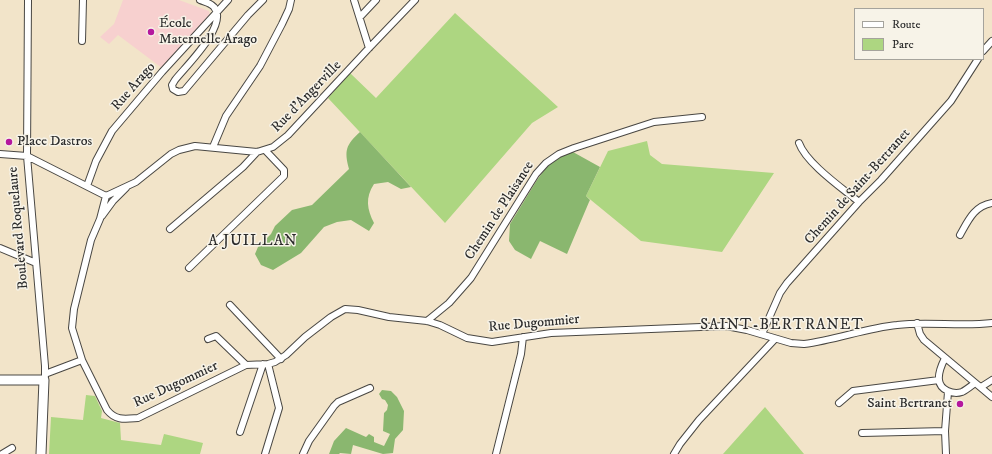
<!DOCTYPE html>
<meta charset="utf-8">
<style>
body{margin:0}
#map{position:relative;width:992px;height:454px;overflow:hidden;background:#f2e4c9;font-family:"IM FELL DW Pica",serif}
canvas{display:block}
.legend{position:absolute;left:854px;top:8px;width:130px;height:52px;box-sizing:border-box;background:#f7f3e8;border:1px solid #a5a39c;margin:0;padding:5px 7px;list-style:none;font-size:12px;color:#2b2b2b}
.legend li{display:flex;align-items:center;gap:8px;height:20px}
.legend b{width:20px;border:1px solid #a5a39c}
</style>
<div id="map">
<canvas width="992" height="454"></canvas>
<ul class="legend">
<li><b style="height:5px;background:#fff"></b>Route</li>
<li><b style="height:11px;background:#add681"></b>Parc</li>
</ul>
</div>
<script>
const context = document.querySelector('canvas').getContext('2d');
context.lineJoin = 'round';
function paint(path, color) { context.fillStyle = color; context.fill(path, 'evenodd'); }
function stroke(path, color, width, dash) { context.strokeStyle = color; context.lineWidth = width; context.lineCap = dash ? 'butt' : 'round'; context.setLineDash(dash || []); context.stroke(path); }
function drawText(font, color, halo, rows, align = 'center') {
  context.font = font + ' "IM FELL DW Pica",serif'; context.lineWidth = 3; context.setLineDash([]); context.textBaseline = 'middle'; context.strokeStyle = halo; context.fillStyle = color; for (const [text, x, y, turn = 0] of rows) {
    context.save(); context.translate(x, y); context.rotate((+turn || 0) * Math.PI / 180); context.textAlign = isNaN(turn) ? turn : align; if (halo) context.strokeText(text, 0, 0); context.fillText(text, 0, 0); context.restore();
  }
}
paint(new Path2D(`
 M123 0H179L209 11 210 16 162 68 118 35 109 44 100 37 114 24Z`), '#f7d0cf');
paint(new Path2D(`
 M455 13 558 107 532 123 445 223 328 98 350 73 376 98Z
 M647 141 650 155 662 164 774 173 722 252 641 241 586 196 608 151Z
 M86 395 95 396 102 411 101 418 120 423 121 440 161 445 164 434 203 443 200 454H49L51 417 83 420Z
 M765 407 804 454H723Z`), '#add681');
paint(new Path2D(`
 M360 132 411 187 401 189 388 182 374 184C365 198 367 209 374 223L369 231 351 220 337 222 324 227 301 253 273 270 261 265 255 254 258 247 271 234 275 226 292 210 312 205 349 169C344 150 346 145 360 132Z
 M573 152 600 167 586 196 590 200 589 202 567 254 540 241 531 259 515 250 509 241 510 224 537 180 548 165 559 157Z
 M382 390 391 391 397 397 404 411 403 430 395 439 393 453 383 454 353 445 351 454 340 453 339 454H329L334 441 346 428 366 437 369 434 374 437V442L384 446 390 434 383 431 384 413 387 410 388 405 385 400 382 399 379 394Z`), '#8ab76f');
const street = new Path2D(`
 M28 0 27 156 45 366V376
 M200 0C205 2 211 3 214 7 229 25 186 66 175 80L172 85 173 89 178 92 184 91 248 15 263 0
 M354 0 369 48
 M360 17 376 0
 M82 41 83 0
 M983 51 992 41
 M799 143C806 163 842 188 859 202
 M213 147 226 116 260 66 282 24 289 9 291 0
 M0 154 27 156 106 196
 M87 186 96 161 112 131 162 72 228 0
 M106 196 136 182 171 154 179 150 195 146 257 152 273 147 288 135 369 48 415 0
 M102 216 113 201 126 188
 M170 229 243 167 257 152
 M960 235C968 221 974 206 992 203
 M0 248 36 263
 M189 268 284 176V170L265 150
 M230 305 281 359
 M427 321 449 303 471 278 536 174 546 163 559 154 574 148 654 122 702 117
 M917 323 920 334 924 340 992 397
 M762 334 780 293 787 283 859 202 881 180 943 110 951 101 978 59
 M208 339 216 336 246 365
 M945 358C942 364 938 373 939 380 940 390 953 395 962 392 966 390 971 386 975 383
 M82 360 72 328 74 309 91 240 100 219 106 196
 M45 374 82 360 107 410C116 421 125 419 138 418L246 365 268 364 275 362 286 355 305 337 331 317 345 309 358 310 389 317 427 321 440 325 467 338 492 342 551 333 726 326 747 330 791 343 804 344C836 340 866 328 897 325 929 321 960 327 992 323
 M981 387 992 380
 M839 403 853 391 939 380
 M945 431 946 454
 M240 432 263 364
 M862 433 945 431 948 392
 M2 454 12 448
 M265 454 279 408 268 364
 M303 454 309 441 334 406 338 402 370 388
 M496 454 521 354 523 337
 M674 454 680 444 699 420 775 339`);
const secondary = new Path2D(`
 M0 380H44L41 454`);
stroke(street, '#494743', 8);
stroke(secondary, '#494743', 11);
stroke(street, '#fff', 6);
stroke(secondary, '#fff', 9);
for (const [x, y, r, color] of [
 [151,32,4,"#b5179e"],
 [9,142,4,"#b5179e"],
 [960,404,4,"#b5179e"]
]) { const dot = new Path2D(); dot.arc(x, y, r, 0, 2 * Math.PI); context.fillStyle = color; context.fill(dot); stroke(dot, '#f7f3e8', 1.5); }
drawText('14px', '#2b2b2b', '#f7f3e8', [
 ["École",159,24],
 ["Maternelle Arago",159,40],
 ["Place Dastros",17,142],
 ["Saint Bertranet",952,404,"right"]
], 'left');
drawText('14px', '#2b2b2b', '#f7f3e8', [
 ["Rue Arago",134,87,-49],
 ["Rue d'Angerville",307,97,-46],
 ["Chemin de Saint-Bertranet",858,187,-48],
 ["Chemin de Plaisance",500,211,-57],
 ["Boulevard Roquelaure",19,228,-95],
 ["Rue Dugommier",534,324,-5],
 ["Rue Dugommier",176,385,-25]
]);
context.letterSpacing = '1px';
drawText('15px', '#2b2b2b', '#f7f3e8', [
 ["A JUILLAN",253,242],
 ["SAINT-BERTRANET",782,326]
]);
context.letterSpacing = '0px';
</script>
